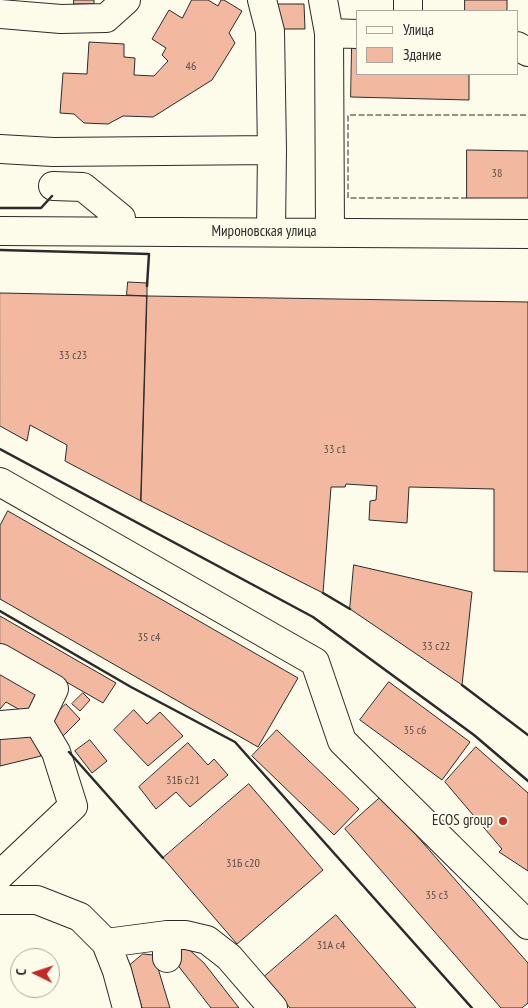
<!DOCTYPE html>
<meta charset="utf-8">
<style>
body{margin:0}
#map{position:relative;width:528px;height:1008px;overflow:hidden;background:#fdfbea;font-family:"PT Sans Narrow",sans-serif}
canvas{display:block}
.legend{position:absolute;left:356px;top:10px;width:162px;height:65px;box-sizing:border-box;background:#fdfbea;border:1px solid #a9a89e;margin:0;padding:6px 9px;list-style:none;font-size:15px;color:#2b2b2b}
.legend li{display:flex;align-items:center;gap:10px;height:25px}
.legend b{width:25px;border:1px solid #a9a89e}
.north{position:absolute;left:10px;top:948px;width:50px;height:50px;box-sizing:border-box;background:#fdfbea;border:1px solid #a9a89e;border-radius:50%;rotate:274deg;font-size:14px;font-weight:700;line-height:20px;text-align:center;color:#2b2b2b}
.north::after{content:'';display:block;margin:auto;width:18px;height:22px;background:#c62828;clip-path:polygon(50% 0,100% 100%,50% 72%,0 100%)}
</style>
<div id="map">
<canvas width="528" height="1008"></canvas>
<ul class="legend">
<li><b style="height:6px;background:#fdfbea"></b>Улица</li>
<li><b style="height:14px;background:#f2b8a0"></b>Здание</li>
</ul>
<div class="north">С</div>
</div>
<script>
const context = document.querySelector('canvas').getContext('2d');
context.lineJoin = 'round';
function paint(path, color) { context.fillStyle = color; context.fill(path, 'evenodd'); }
function stroke(path, color, width, dash) { context.strokeStyle = color; context.lineWidth = width; context.lineCap = dash ? 'butt' : 'round'; context.setLineDash(dash || []); context.stroke(path); }
function drawText(font, color, halo, rows, align = 'center') {
  context.font = font + ' "PT Sans Narrow",sans-serif'; context.lineWidth = 4; context.setLineDash([]); context.textBaseline = 'middle'; context.strokeStyle = halo; context.fillStyle = color; for (const [text, x, y, turn = 0] of rows) {
    context.save(); context.translate(x, y); context.rotate((+turn || 0) * Math.PI / 180); context.textAlign = isNaN(turn) ? turn : align; if (halo) context.strokeText(text, 0, 0); context.fillText(text, 0, 0); context.restore();
  }
}
const building = new Path2D(`
 M74 0H94V4H74Z
 M192 0H208L218 6 221 0H224L242 11 229 33 235 43 212 80 153 117 123 116 108 124 84 123 74 114 60 113 63 73 87 74 89 42 124 44V57L135 58 134 75 154 76 168 61 162 55 166 48 152 39 169 10 182 18Z
 M465 0H507V11H465Z
 M276 4H304L305 29H276Z
 M352 46H357V74H469V100L351 97Z
 M467 150 528 151V198H467Z
 M128 282 147 283V296L127 295Z
 M0 293 147 296 141 501 65 461 67 445 30 425 27 441 0 426Z
 M147 296 528 302V572L494 571V489L409 487 407 523 369 520 370 501 376 500 377 486 346 484 345 487H331L323 593 141 501Z
 M8 511 298 678 258 747 0 599V526Z
 M354 565 472 592 462 685 350 609Z
 M0 616 116 683 103 703 0 644Z
 M0 670 39 695 27 714 6 702 0 709Z
 M389 682 470 742 442 780 360 720Z
 M83 693 90 700 80 711 72 704Z
 M66 704 80 719 62 737 48 722Z
 M134 710 147 724 160 712 183 736 148 766 114 730Z
 M277 730 359 809 334 835 252 756Z
 M33 731 41 756 0 766V739Z
 M90 740 107 761 92 773 75 751Z
 M188 743 208 765 214 759 228 775 190 807 176 792 156 809 139 787Z
 M476 747 528 793V871L499 852 502 849 445 782Z
 M249 784 323 870 237 944 163 858Z
 M382 796 528 963V1003L522 1008H501L345 829Z
 M336 915 416 1008H290L264 977Z
 M184 945 204 963 239 1008H211L173 959Z
 M143 954 154 955 170 1008H142L130 965Z`);
paint(building, '#f2b8a0');
stroke(building, '#2b2b2b', 1);
const minor = new Path2D(`
 M262 0 270 31 272 150 271 232
 M323 0 329 33
 M408 11V0
 M0 14 61 19 106 18 126 0
 M517 46 528 52
 M0 149 53 152 272 150
 M53 186 83 187 121 218 122 231
 M0 231 528 234
 M330 233 329 33 357 34
 M0 482 315 662 342 741 528 925
 M0 658 54 689 38 722
 M0 725 38 722 56 752 73 806 0 875
 M0 900H37L80 917 106 943 117 971 127 1008
 M167 935V958
 M106 943 167 935H186L207 940 229 957 273 1008`);
stroke(minor, '#2b2b2b', 30);
stroke(minor, '#fdfbea', 28);
stroke(new Path2D(`
 M467 198H348V115H528`), '#2b2b2b', 1, [6, 2.5]);
stroke(new Path2D(`
 M0 208H41L52 196
 M0 250 149 254 147 286
 M0 449 313 617 474 735 528 781
 M323 593 350 609
 M0 611 131 687 235 742 472 1008
 M462 685 528 735
 M69 752 163 858`), '#2b2b2b', 2.5);
for (const [x, y, r, color] of [
 [503,821,5,"#c62828"]
]) { const dot = new Path2D(); dot.arc(x, y, r, 0, 2 * Math.PI); context.fillStyle = color; context.fill(dot); stroke(dot, '#fdfbea', 2); }
drawText('12px', '#5d4e48', null, [
 ["46",191,67],
 ["38",497,174],
 ["33 с23",73,356],
 ["33 с1",335,450],
 ["35 с4",149,638],
 ["33 с22",436,647],
 ["35 с6",415,731],
 ["31Б с21",183,781],
 ["31Б с20",243,864],
 ["35 с3",437,896],
 ["31А с4",331,946]
]);
drawText('15px', '#2b2b2b', '#fdfbea', [
 ["Мироновская улица",264,232]
]);
drawText('15px', '#2b2b2b', '#fdfbea', [
 ["ECOS group",493,821]
], 'right');
</script>
